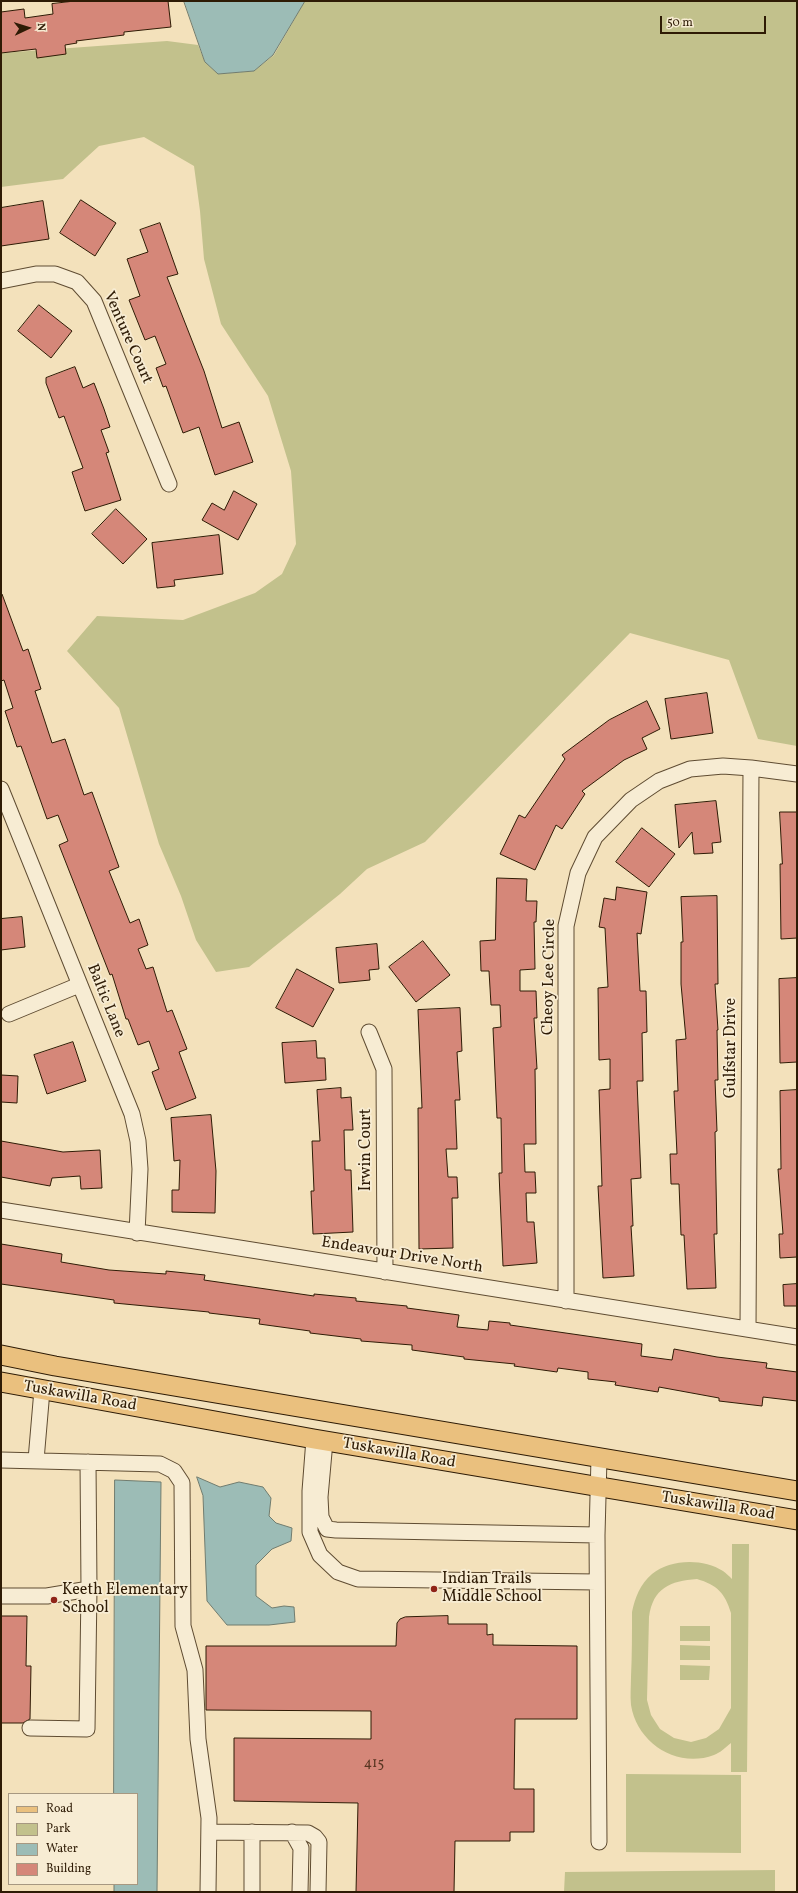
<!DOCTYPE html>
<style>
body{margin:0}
#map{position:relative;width:798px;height:1893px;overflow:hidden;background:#f3e1bb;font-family:Vollkorn,serif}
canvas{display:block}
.frame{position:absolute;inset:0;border:2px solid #2e1b05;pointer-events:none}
.legend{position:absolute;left:8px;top:1793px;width:130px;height:92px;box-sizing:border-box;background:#f7ecd3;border:1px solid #a79881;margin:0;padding:5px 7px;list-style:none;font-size:12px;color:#2e1b05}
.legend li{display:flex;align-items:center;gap:8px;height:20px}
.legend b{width:20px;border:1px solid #a79881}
.north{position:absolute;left:8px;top:8px;width:40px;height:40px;-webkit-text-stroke:3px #f7ecd3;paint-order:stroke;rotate:86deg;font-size:11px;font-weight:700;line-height:16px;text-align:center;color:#2e1b05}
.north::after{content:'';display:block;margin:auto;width:14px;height:18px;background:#2e1b05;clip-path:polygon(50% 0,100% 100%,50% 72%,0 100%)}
.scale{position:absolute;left:660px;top:16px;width:106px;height:18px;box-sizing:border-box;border:2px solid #2e1b05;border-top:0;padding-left:5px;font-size:12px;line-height:14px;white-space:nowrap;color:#2e1b05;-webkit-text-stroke:3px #f7ecd3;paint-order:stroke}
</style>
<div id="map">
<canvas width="798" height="1893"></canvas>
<div class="frame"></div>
<ul class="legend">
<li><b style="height:5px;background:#eac07e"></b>Road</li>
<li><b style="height:11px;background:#c2c18c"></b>Park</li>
<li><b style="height:11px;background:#9cbcb6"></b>Water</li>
<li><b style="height:11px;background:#d58779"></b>Building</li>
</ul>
<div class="north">N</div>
<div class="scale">50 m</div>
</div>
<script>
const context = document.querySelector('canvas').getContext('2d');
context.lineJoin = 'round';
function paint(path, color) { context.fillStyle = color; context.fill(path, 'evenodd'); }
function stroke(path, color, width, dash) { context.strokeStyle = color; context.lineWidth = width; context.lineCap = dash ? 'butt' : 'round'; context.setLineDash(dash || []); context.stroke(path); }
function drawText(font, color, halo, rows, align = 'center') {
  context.font = font + ' Vollkorn,serif'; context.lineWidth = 3.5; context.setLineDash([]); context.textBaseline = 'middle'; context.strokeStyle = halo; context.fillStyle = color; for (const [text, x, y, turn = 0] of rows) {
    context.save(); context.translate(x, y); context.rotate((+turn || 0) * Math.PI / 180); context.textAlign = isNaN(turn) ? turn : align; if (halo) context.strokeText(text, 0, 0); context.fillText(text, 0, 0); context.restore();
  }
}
paint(new Path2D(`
 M305 1H797V746L758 739 729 660 630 633 425 842 367 869 340 894 249 967 216 972 196 940 181 896 159 844 119 708 67 651 97 616 183 620 255 593 282 574 296 544 291 471 268 396 221 324 204 259 200 211 194 166 144 137 99 146 63 179 1 187V53L167 41 198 45 205 62 218 74 254 71 274 55Z
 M732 1544H749L747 1772H731V1743C726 1747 720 1753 714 1755 677 1769 637 1743 631 1705 630 1696 631 1686 631 1677 632 1655 632 1634 632 1612 635 1598 640 1584 652 1574 670 1559 703 1558 723 1571 726 1573 729 1576 732 1579ZM697 1579C717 1585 725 1593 731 1613V1708L719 1729 706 1738 691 1742 674 1738 660 1729 651 1715 647 1700 649 1617C653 1588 670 1581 697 1579Z
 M680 1626H710V1641H680Z
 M680 1645 710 1646V1660H680Z
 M680 1665 710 1666 709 1680H680Z
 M626 1774 741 1775V1853L626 1852Z
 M775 1870V1892H564L565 1872Z`), '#c2c18c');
const water = new Path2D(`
 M184 1H305L273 55 254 71 218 74 205 62Z
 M197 1477 220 1487 239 1482 263 1487 271 1498 269 1516 276 1523 292 1528 291 1541 272 1549 256 1565V1596L272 1608 284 1606 294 1607 295 1622 269 1625H227L207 1601 203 1496Z
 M115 1480 161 1482 157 1892H114V1884H137V1794H114Z`);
paint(water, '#9cbcb6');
stroke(water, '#707c6f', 1);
const building = new Path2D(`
 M75 1H168L171 27 124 32V35L76 41 77 43 65 45 66 54 37 58 36 49 1 53V12L24 9 25 18 53 14 52 4Z
 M81 200 116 223 95 256 60 233Z
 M43 201 49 239 1 246V208Z
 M160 223 178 274 167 277 204 371 222 428 239 422 253 462 215 475 199 427 183 433 166 386 163 387 156 368 166 364 155 336 145 340 129 300 140 296 127 259 148 252 140 230Z
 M39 305 72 331 51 358 18 331Z
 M75 367 83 388 94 383 104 409 110 427 101 430 109 452 106 453 121 500 85 511 72 472 83 468 64 416 59 418 46 383V378Z
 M234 491 257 504 238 540 202 520 212 503 224 510Z
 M116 509 147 539 123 564 92 534Z
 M219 535 223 574 174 580 175 586 157 588 152 543Z
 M1 594H2L23 651 28 649 41 689 35 691 52 743 65 739 84 795 92 792 119 867 109 871 130 923 139 919 148 945 138 949 146 969 153 967 167 1012 172 1010 187 1049 179 1052 196 1098 166 1110 152 1072 159 1069 149 1041 138 1045 128 1019H126L112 974 110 975 59 845 68 841 58 815 47 819 21 746 17 747 5 711 13 708 4 680 1 681Z
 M707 693 713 733 671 739 665 699Z
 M647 701 660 729 642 738 647 749 624 760 582 791 585 794 562 829 556 825 535 870 500 854 519 815 525 818 565 759 562 755 609 720Z
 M716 801 721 842 712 843 713 853 694 854 692 832 679 848 675 805Z
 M780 812H797V938L781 939 780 864H782Z
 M642 828 675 854 649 887 616 862Z
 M497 878 527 879 526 901H537L536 922H534L535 969 520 970V991H536L537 1018H534L537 1069H535L536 1144H524L525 1172H535L536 1193H526L527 1222H534L537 1263 503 1266 499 1173H502L501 1118H497L493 1028 501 1027 500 1005H491L489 971H481L480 941 495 940Z
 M617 887 647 892 641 934 637 933 640 991H646L647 1032 642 1033 643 1081H637L641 1178 631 1179 633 1226H631L634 1276 603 1278 598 1186H602L599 1090 610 1089V1059L599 1060 598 988 608 987 605 928 599 927 604 898 615 900Z
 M717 896 718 984H715L718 1030H717L718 1080H715L717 1131 715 1132 717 1234H714L716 1288 687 1289 684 1235H681L679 1184H671L670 1154H677L674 1091H678L676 1040 686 1039 681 984V942H683L681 897Z
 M22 917 25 947 1 950V919Z
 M423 941 450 975 416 1002 389 967Z
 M377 944 379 969 369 970 370 980 339 983 336 948Z
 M297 969 334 989 313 1027 276 1008Z
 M797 978V1062L780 1063 779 979Z
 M460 1008 462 1051 457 1052 460 1100H455L457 1149H446L448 1177H457L458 1198H452L453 1248 419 1249 418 1108H422L418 1010Z
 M316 1041 317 1058H325L326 1080 285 1083 282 1043Z
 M73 1042 86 1081 47 1094 34 1055Z
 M1 1075 18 1076 17 1103 1 1102Z
 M341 1088V1098L351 1097 353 1130H344L345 1170H351L353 1232 313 1234 311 1191H314L312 1141H320L317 1090Z
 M797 1090V1257L780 1258 779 1234H783L778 1169H781L780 1091Z
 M211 1115 216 1171 215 1213 172 1212V1190H179L180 1160 174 1161 171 1118Z
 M1 1141 63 1152 100 1150 102 1188 81 1189 80 1176 52 1178 50 1186 1 1177Z
 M1 1244 62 1254 61 1262 109 1270 166 1274V1271L205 1275 204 1280 314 1296V1294L356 1298V1301L407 1306V1308L459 1315 457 1327 488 1330 489 1321 510 1323V1325L642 1344 641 1356 672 1360 674 1349 717 1357 767 1363 766 1368 797 1372V1401L763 1397 762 1406 719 1401V1398L659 1387 658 1392 615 1385 616 1382 588 1379V1372L558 1368 557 1372 514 1366 515 1364 464 1359V1357L412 1350V1345L361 1341V1339L310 1333V1331L259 1324 260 1319 209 1313V1312L114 1303V1300L1 1284Z
 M797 1284V1306H784L783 1285Z
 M1 1616H27L26 1666H31L30 1719 23 1723H1Z
 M448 1616V1624H487V1635L493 1634V1645L577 1646V1719H515L514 1789H534V1832H510V1841H455L454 1892H356L358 1803 234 1801V1738L371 1739V1711L206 1710V1646H396L397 1623 400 1619 405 1617Z`);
paint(building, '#d58779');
stroke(building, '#2e1b05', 1);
const minor = new Path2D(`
 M1 281 36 274H55L77 282 94 301 169 484
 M1 789 132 1114 138 1141 140 1169 137 1233
 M9 1014 79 985
 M369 1032 384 1069 385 1272
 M1 1210 797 1337
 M566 1301V926L578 873 595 837 631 800 659 781 690 769 723 766 751 768 797 774
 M748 1329 751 768
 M314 1439 310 1491V1532L320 1555 338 1572 358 1579 597 1582
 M325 1441 320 1497 321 1517 327 1529 336 1530 597 1535
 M1 1460 160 1464 174 1471 182 1483 183 1626 195 1670 198 1739 209 1818 208 1892
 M36 1460 42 1390
 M1 1596H47L89 1589
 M30 1728 87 1729 89 1589 88 1462
 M209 1832 308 1833 315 1837 319 1842 318 1892
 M292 1832 301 1848 300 1892
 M599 1842 597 1535 599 1458
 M252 1892V1832`);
const major = new Path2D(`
 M1 1355 55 1366 797 1491
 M1 1382 314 1439 797 1520`);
stroke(minor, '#5f4c32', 17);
stroke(major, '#2e1b05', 21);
stroke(minor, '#f7ecd3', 15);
stroke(major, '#eac07e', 19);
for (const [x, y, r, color] of [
 [434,1589,4,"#8f2418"],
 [54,1600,4,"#8f2418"]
]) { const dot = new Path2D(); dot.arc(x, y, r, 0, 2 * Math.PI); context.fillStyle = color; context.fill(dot); stroke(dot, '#f7ecd3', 1.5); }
drawText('14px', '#583622', null, [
 ["415",374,1764]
]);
drawText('16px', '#2e1b05', '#f7ecd3', [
 ["Venture Court",127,338,66],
 ["Cheoy Lee Circle",550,977,-89],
 ["Baltic Lane",105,1001,68],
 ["Gulfstar Drive",732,1048,-90],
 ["Irwin Court",367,1150,-90],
 ["Endeavour Drive North",402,1256,9],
 ["Tuskawilla Road",80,1397,10],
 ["Tuskawilla Road",399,1454,10],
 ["Tuskawilla Road",718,1507,9]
]);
drawText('16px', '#2e1b05', '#f7ecd3', [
 ["Indian Trails",442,1580],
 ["Middle School",442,1598],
 ["Keeth Elementary",62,1591],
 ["School",62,1609]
], 'left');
</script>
